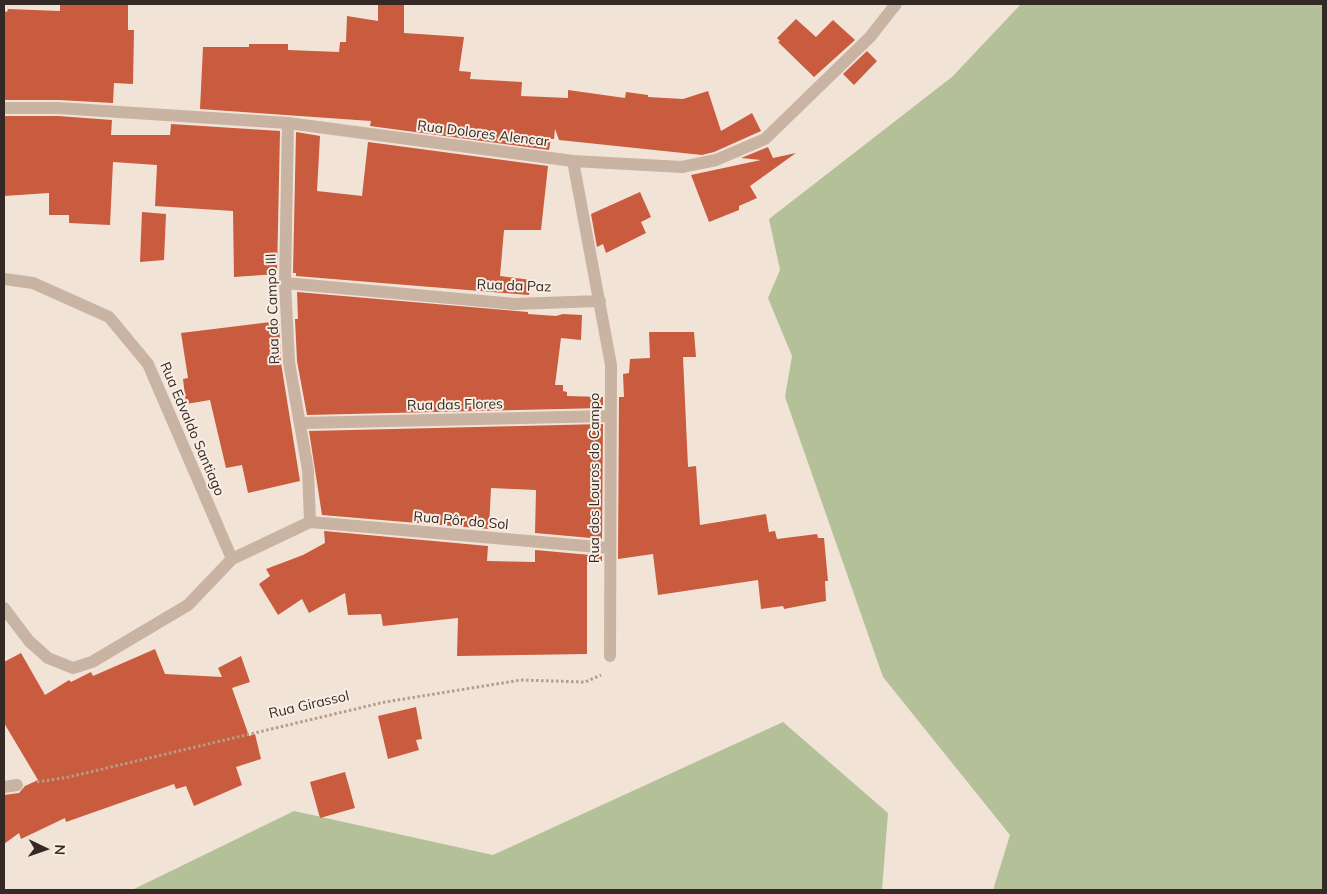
<!DOCTYPE html>
<meta charset="utf-8">
<style>
body{margin:0}
#map{position:relative;width:1327px;height:894px;overflow:hidden;background:#f1e4d7;font-family:Mulish,sans-serif}
canvas{display:block}
.frame{position:absolute;inset:0;border:5px solid #342925;pointer-events:none}
.north{position:absolute;left:20px;top:824px;width:50px;height:50px;-webkit-text-stroke:4px #f9eee3;paint-order:stroke;rotate:93deg;font-size:14px;font-weight:700;line-height:20px;text-align:center;color:#342925}
.north::after{content:'';display:block;margin:auto;width:18px;height:22px;background:#342925;clip-path:polygon(50% 0,100% 100%,50% 72%,0 100%)}
</style>
<div id="map">
<canvas width="1327" height="894"></canvas>
<div class="frame"></div>
<div class="north">N</div>
</div>
<script>
const context = document.querySelector('canvas').getContext('2d');
context.lineJoin = 'round';
function paint(path, color) { context.fillStyle = color; context.fill(path, 'evenodd'); }
function stroke(path, color, width, dash) { context.strokeStyle = color; context.lineWidth = width; context.lineCap = dash ? 'butt' : 'round'; context.setLineDash(dash || []); context.stroke(path); }
function drawText(font, color, halo, rows, align = 'center') {
  context.font = font + ' Mulish,sans-serif'; context.lineWidth = 4; context.setLineDash([]); context.textBaseline = 'middle'; context.strokeStyle = halo; context.fillStyle = color; for (const [text, x, y, turn = 0] of rows) {
    context.save(); context.translate(x, y); context.rotate((+turn || 0) * Math.PI / 180); context.textAlign = isNaN(turn) ? turn : align; if (halo) context.strokeText(text, 0, 0); context.fillText(text, 0, 0); context.restore();
  }
}
paint(new Path2D(`
 M1021 4H1323V890H993L1010 835 883 677 785 397 792 356 768 298 780 270 769 219 952 77Z
 M783 722 888 813 882 890H132L294 811 493 855Z`), '#b4c097');
paint(new Path2D(`
 M60 4H128V30H134L133 84 114 83 113 103 59 100H4V11L7 12 8 9 60 11Z
 M378 4H404V33L464 37 459 71 471 72 470 79 522 82 521 96 568 98V90L625 98 626 92 648 95V97L683 99 708 91 721 131 752 113 761 131 714 152 702 155 559 140 555 129 554 139H551L549 150 370 126 371 121 200 109 203 47H249V44H288V50L339 52 340 42H346L347 16 378 21Z
 M796 19 816 37 833 20 855 40 814 77 778 42 780 41 777 38Z
 M867 51 877 61 854 85 843 74Z
 M4 116H58L112 120 111 135H170L171 124 280 131 277 274 234 277 233 211 155 206 157 165 113 162 110 225 69 223V215H49V193L4 196Z
 M296 132 320 136 317 191 362 196 368 142 548 166 541 230H504L500 276 531 280 529 295 296 276V273H293Z
 M768 147 773 158 796 153 750 186 757 198 739 206V210L709 222 691 175 761 160 741 158Z
 M640 192 651 217 641 222 646 233 606 253 603 244 597 247 591 214Z
 M142 212 166 214 164 260 140 262Z
 M297 292 528 312V314L556 316 563 314 582 315 581 340 561 338 555 385H563V391L567 392V396L603 397V408L307 415 297 361 295 319H298Z
 M279 321 281 363 300 481 248 493 242 465 226 468 210 400 186 404 183 379 188 378 181 333Z
 M649 332H694L696 357H683L688 467 696 466 700 525 766 514 769 532 775 531 777 539 817 534 818 538H824L828 581H825L826 601 784 609 783 606 761 609 758 580 658 595 653 554 618 559 619 397H624L623 374 629 373 630 359 650 358Z
 M603 424 602 539 535 533 536 490 491 488 489 529 322 515 309 431Z
 M324 531 488 546 487 561 535 562V550L602 556V561L587 564V654L457 656 458 618 383 626 381 614 348 615 345 593 309 613 302 599 278 615 259 584 270 576 266 569 303 555 325 543Z
 M155 649 165 674 222 677 218 668 241 656 250 682 232 688 249 736 255 734 261 759 236 767 242 785 194 806 186 786 176 789 174 784 66 822 65 818 21 839 19 833 4 844V795L19 793 25 786 38 780 4 723V662L21 653 45 695 69 680 71 682 91 672 93 676Z
 M416 707 422 739 416 740 419 750 388 759 378 716Z
 M345 772 355 808 320 818 310 782Z`), '#c95b3e');
stroke(new Path2D(`
 M37 782 69 777 385 702 521 680 585 682 601 675`), '#b59d8d', 3, [2.5, 2.5]);
stroke(new Path2D(`
 M4 108H58L288 123 573 161 682 167 716 160 765 139 870 37 896 4
 M288 123 285 283 289 362 308 470 310 522
 M573 161 611 365 610 656
 M4 279 33 283 109 317 148 364 232 559 310 522
 M285 283 515 304 600 301
 M301 423 610 416
 M310 522 609 548
 M4 608 29 641 48 658 73 668 92 662 188 605 232 559
 M4 787 17 785`), '#c9b3a3', 12);
drawText('14px', '#342925', '#f9eee3', [
 ["Rua Dolores Alencar",483,134,7],
 ["Rua da Paz",514,286,2],
 ["Rua do Campo III",273,309,-92],
 ["Rua das Flores",455,405,-1],
 ["Rua Edvaldo Santiago",192,429,67],
 ["Rua dos Louros do Campo",595,478,-90],
 ["Rua Pôr do Sol",461,521,5],
 ["Rua Girassol",309,705,-13]
]);
</script>
